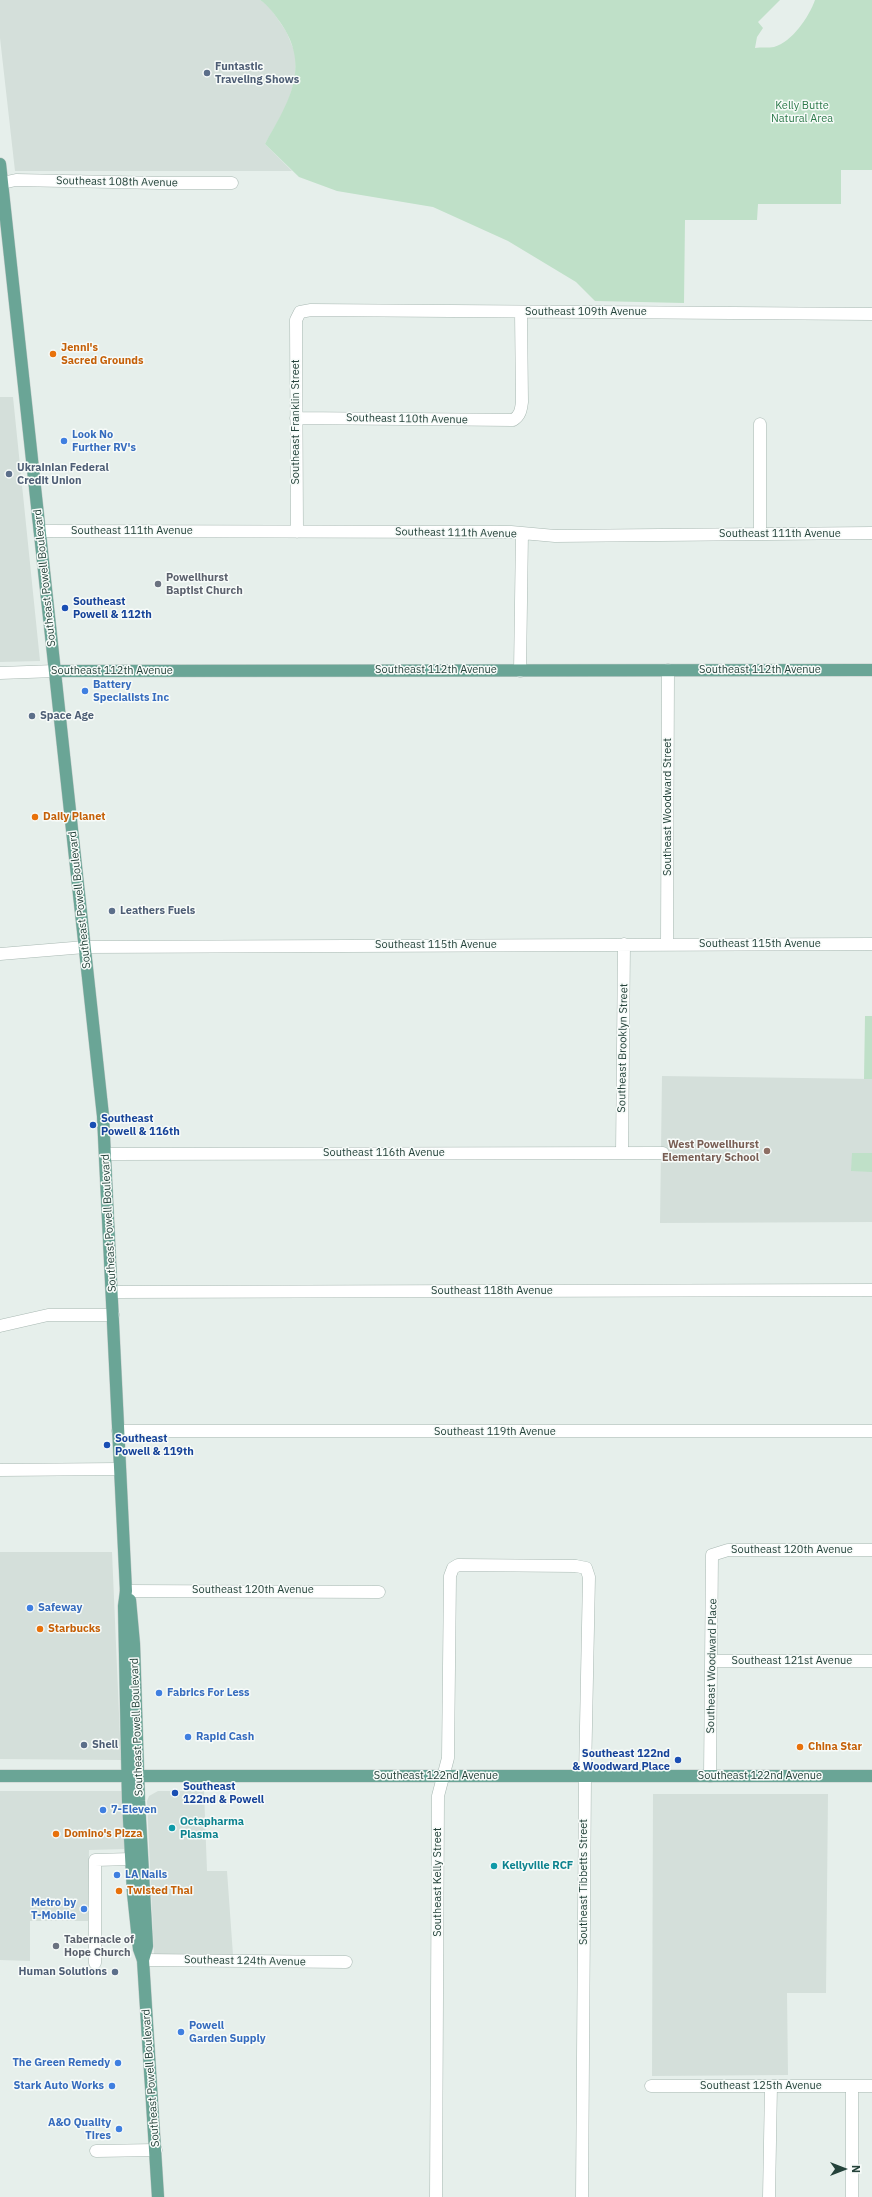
<!DOCTYPE html>
<style>
body{margin:0}
#map{position:relative;width:872px;height:2197px;overflow:hidden;background:#e6efeb;font-family:"IBM Plex Sans",sans-serif}
canvas{display:block}
.north{position:absolute;left:824px;top:2149px;width:40px;height:40px;-webkit-text-stroke:3px #f7fbf9;paint-order:stroke;rotate:90deg;font-size:11px;font-weight:700;line-height:16px;text-align:center;color:#24423a}
.north::after{content:'';display:block;margin:auto;width:14px;height:18px;background:#24423a;clip-path:polygon(50% 0,100% 100%,50% 72%,0 100%)}
</style>
<div id="map">
<canvas width="872" height="2197"></canvas>
<div class="north">N</div>
</div>
<script>
const context = document.querySelector('canvas').getContext('2d');
context.lineJoin = 'round';
function paint(path, color) { context.fillStyle = color; context.fill(path, 'evenodd'); }
function stroke(path, color, width, dash) { context.strokeStyle = color; context.lineWidth = width; context.lineCap = dash ? 'butt' : 'round'; context.setLineDash(dash || []); context.stroke(path); }
function drawText(font, color, halo, rows, align = 'center') {
  context.font = font + ' "IBM Plex Sans",sans-serif'; context.lineWidth = 3; context.setLineDash([]); context.textBaseline = 'middle'; context.strokeStyle = halo; context.fillStyle = color; for (const [text, x, y, turn = 0] of rows) {
    context.save(); context.translate(x, y); context.rotate((+turn || 0) * Math.PI / 180); context.textAlign = isNaN(turn) ? turn : align; if (halo) context.strokeText(text, 0, 0); context.fillText(text, 0, 0); context.restore();
  }
}
paint(new Path2D(`
 M0 0H260L268 5 286 31 296 55 295 80 286 107 265 144 292 171H15L0 38Z
 M0 397H13L40 661 0 662Z
 M662 1076 872 1079V1222L660 1223Z
 M0 1552H112L121 1760 0 1759Z
 M0 1791H123L126 1849 89 1850 88 1921H30V1961L0 1960Z
 M158 1791H204L207 1871H227L233 1955 154 1954 147 1801 149 1796Z
 M653 1794H828L826 1993H787L788 2075 652 2076Z`), '#d4dfda');
paint(new Path2D(`
 M260 0H780L758 22 763 28 757 37 755 48C761 47 769 48 774 47 792 42 809 17 815 0H872V170H841V204H758L757 220H685L684 303 595 301 576 282 508 241 433 207 337 191 299 177 265 144C288 103 312 67 280 22 274 14 269 6 260 0Z
 M865 1016H872V1079H864Z
 M852 1153H872V1172L851 1171Z`), '#bfe0c8');
const minor = new Path2D(`
 M2 183 16 180 161 183H232
 M296 418 513 420C520 416 521 410 522 402L521 312
 M40 531 511 532 555 536 872 533
 M297 532 296 320 300 312 311 310 872 314
 M760 534V424
 M520 671 522 533
 M0 673 55 671
 M667 944 668 670
 M0 954 85 947 872 944
 M622 1153 624 944
 M106 1154 663 1153
 M112 1292 872 1290
 M0 1326 48 1315H113
 M118 1431H872
 M0 1470 119 1469
 M126 1591 379 1592
 M712 1661H872
 M710 1776 712 1555 728 1550H872
 M143 1960 346 1962
 M95 1963V1860L131 1859
 M651 2086H872
 M852 2086V2197
 M96 2151 156 2150
 M436 2197 438 1796 448 1758 450 1576 453 1568 458 1565 576 1566 586 1568 589 1577 585 1776 582 2197
 M769 2197 771 2086`);
const major = new Path2D(`
 M0 164 103 1116 126 1591 124 1606 128 1801 133 1893 139 1949 143 1960 158 2197
 M55 671 872 670
 M130 1600 134 1644 139 1801 147 1946 143 1960
 M0 1776H872`);
stroke(minor, '#a8b8b2', 13);
stroke(major, '#c2cac8', 13);
stroke(minor, '#fff', 12);
stroke(major, '#6aa596', 12);
for (const [x, y, r, color] of [
 [207,73,4,"#5c6f8a"],
 [53,354,4,"#e8710a"],
 [64,441,4,"#3f7fe0"],
 [9,474,4,"#5c6f8a"],
 [158,584,4,"#6b7280"],
 [65,608,4,"#1a4fb4"],
 [85,691,4,"#3f7fe0"],
 [32,716,4,"#5c6f8a"],
 [35,817,4,"#e8710a"],
 [112,911,4,"#5c6f8a"],
 [93,1125,4,"#1a4fb4"],
 [767,1151,4,"#8d6e63"],
 [107,1445,4,"#1a4fb4"],
 [30,1608,4,"#3f7fe0"],
 [40,1629,4,"#e8710a"],
 [159,1693,4,"#3f7fe0"],
 [188,1737,4,"#3f7fe0"],
 [84,1745,4,"#5c6f8a"],
 [800,1747,4,"#e8710a"],
 [678,1760,4,"#1a4fb4"],
 [175,1793,4,"#1a4fb4"],
 [103,1810,4,"#3f7fe0"],
 [172,1828,4,"#0f9aa8"],
 [56,1834,4,"#e8710a"],
 [494,1866,4,"#0f9aa8"],
 [117,1875,4,"#3f7fe0"],
 [119,1891,4,"#e8710a"],
 [84,1909,4,"#3f7fe0"],
 [56,1946,4,"#6b7280"],
 [115,1972,4,"#5c6f8a"],
 [181,2032,4,"#3f7fe0"],
 [118,2063,4,"#3f7fe0"],
 [112,2086,4,"#3f7fe0"],
 [119,2129,4,"#3f7fe0"]
]) { const dot = new Path2D(); dot.arc(x, y, r, 0, 2 * Math.PI); context.fillStyle = color; context.fill(dot); stroke(dot, '#f7fbf9', 1.5); }
drawText('bold 11px', '#4e5e75', '#f7fbf9', [
 ["Funtastic",215,67],
 ["Traveling Shows",215,80],
 ["Ukrainian Federal",17,468],
 ["Credit Union",17,481],
 ["Space Age",40,716],
 ["Leathers Fuels",120,911],
 ["Shell",92,1745],
 ["Human Solutions",107,1972,"right"]
], 'left');
drawText('11px', '#2d7a4b', '#f7fbf9', [
 ["Kelly Butte",802,106],
 ["Natural Area",802,119]
]);
drawText('11px', '#24423a', '#f7fbf9', [
 ["Southeast 108th Avenue",117,182,1],
 ["Southeast 109th Avenue",586,312],
 ["Southeast 110th Avenue",407,419,1],
 ["Southeast Franklin Street",296,422,-90],
 ["Southeast 111th Avenue",132,531],
 ["Southeast 111th Avenue",456,533,1],
 ["Southeast 111th Avenue",780,534],
 ["Southeast Powell Boulevard",45,578,-96],
 ["Southeast 112th Avenue",436,670],
 ["Southeast 112th Avenue",760,670],
 ["Southeast 112th Avenue",112,671],
 ["Southeast Woodward Street",668,807,-90],
 ["Southeast Powell Boulevard",80,900,-96],
 ["Southeast 115th Avenue",760,944],
 ["Southeast 115th Avenue",436,945],
 ["Southeast Brooklyn Street",623,1048,-89],
 ["Southeast 116th Avenue",384,1153],
 ["Southeast Powell Boulevard",109,1223,-93],
 ["Southeast 118th Avenue",492,1291],
 ["Southeast 119th Avenue",495,1432],
 ["Southeast 120th Avenue",792,1550],
 ["Southeast 120th Avenue",253,1590],
 ["Southeast 121st Avenue",792,1661],
 ["Southeast Woodward Place",712,1666,-89],
 ["Southeast Powell Boulevard",137,1727,-92],
 ["Southeast 122nd Avenue",436,1776],
 ["Southeast 122nd Avenue",760,1776],
 ["Southeast Kelly Street",438,1882,-90],
 ["Southeast Tibbetts Street",584,1882,-90],
 ["Southeast 124th Avenue",245,1961,1],
 ["Southeast Powell Boulevard",151,2078,-94],
 ["Southeast 125th Avenue",761,2086]
]);
drawText('bold 11px', '#c56008', '#f7fbf9', [
 ["Jenni's",61,348],
 ["Sacred Grounds",61,361],
 ["Daily Planet",43,817],
 ["Starbucks",48,1629],
 ["China Star",808,1747],
 ["Domino's Pizza",64,1834],
 ["Twisted Thai",127,1891]
], 'left');
drawText('bold 11px', '#366cbe', '#f7fbf9', [
 ["Look No",72,435],
 ["Further RV's",72,448],
 ["Battery",93,685],
 ["Specialists Inc",93,698],
 ["Safeway",38,1608],
 ["Fabrics For Less",167,1693],
 ["Rapid Cash",196,1737],
 ["7-Eleven",111,1810],
 ["LA Nails",125,1875],
 ["Metro by",76,1903,"right"],
 ["T-Mobile",76,1916,"right"],
 ["Powell",189,2026],
 ["Garden Supply",189,2039],
 ["The Green Remedy",110,2063,"right"],
 ["Stark Auto Works",104,2086,"right"],
 ["A&O Quality",111,2123,"right"],
 ["Tires",111,2136,"right"]
], 'left');
drawText('bold 11px', '#5b616d', '#f7fbf9', [
 ["Powellhurst",166,578],
 ["Baptist Church",166,591],
 ["Tabernacle of",64,1940],
 ["Hope Church",64,1953]
], 'left');
drawText('bold 11px', '#164399', '#f7fbf9', [
 ["Southeast",73,602],
 ["Powell & 112th",73,615],
 ["Southeast",101,1119],
 ["Powell & 116th",101,1132],
 ["Southeast",115,1439],
 ["Powell & 119th",115,1452],
 ["Southeast 122nd",670,1754,"right"],
 ["& Woodward Place",670,1767,"right"],
 ["Southeast",183,1787],
 ["122nd & Powell",183,1800]
], 'left');
drawText('bold 11px', '#785e54', '#f7fbf9', [
 ["West Powellhurst",759,1145],
 ["Elementary School",759,1158]
], 'right');
drawText('bold 11px', '#0d838f', '#f7fbf9', [
 ["Octapharma",180,1822],
 ["Plasma",180,1835],
 ["Kellyville RCF",502,1866]
], 'left');
</script>
